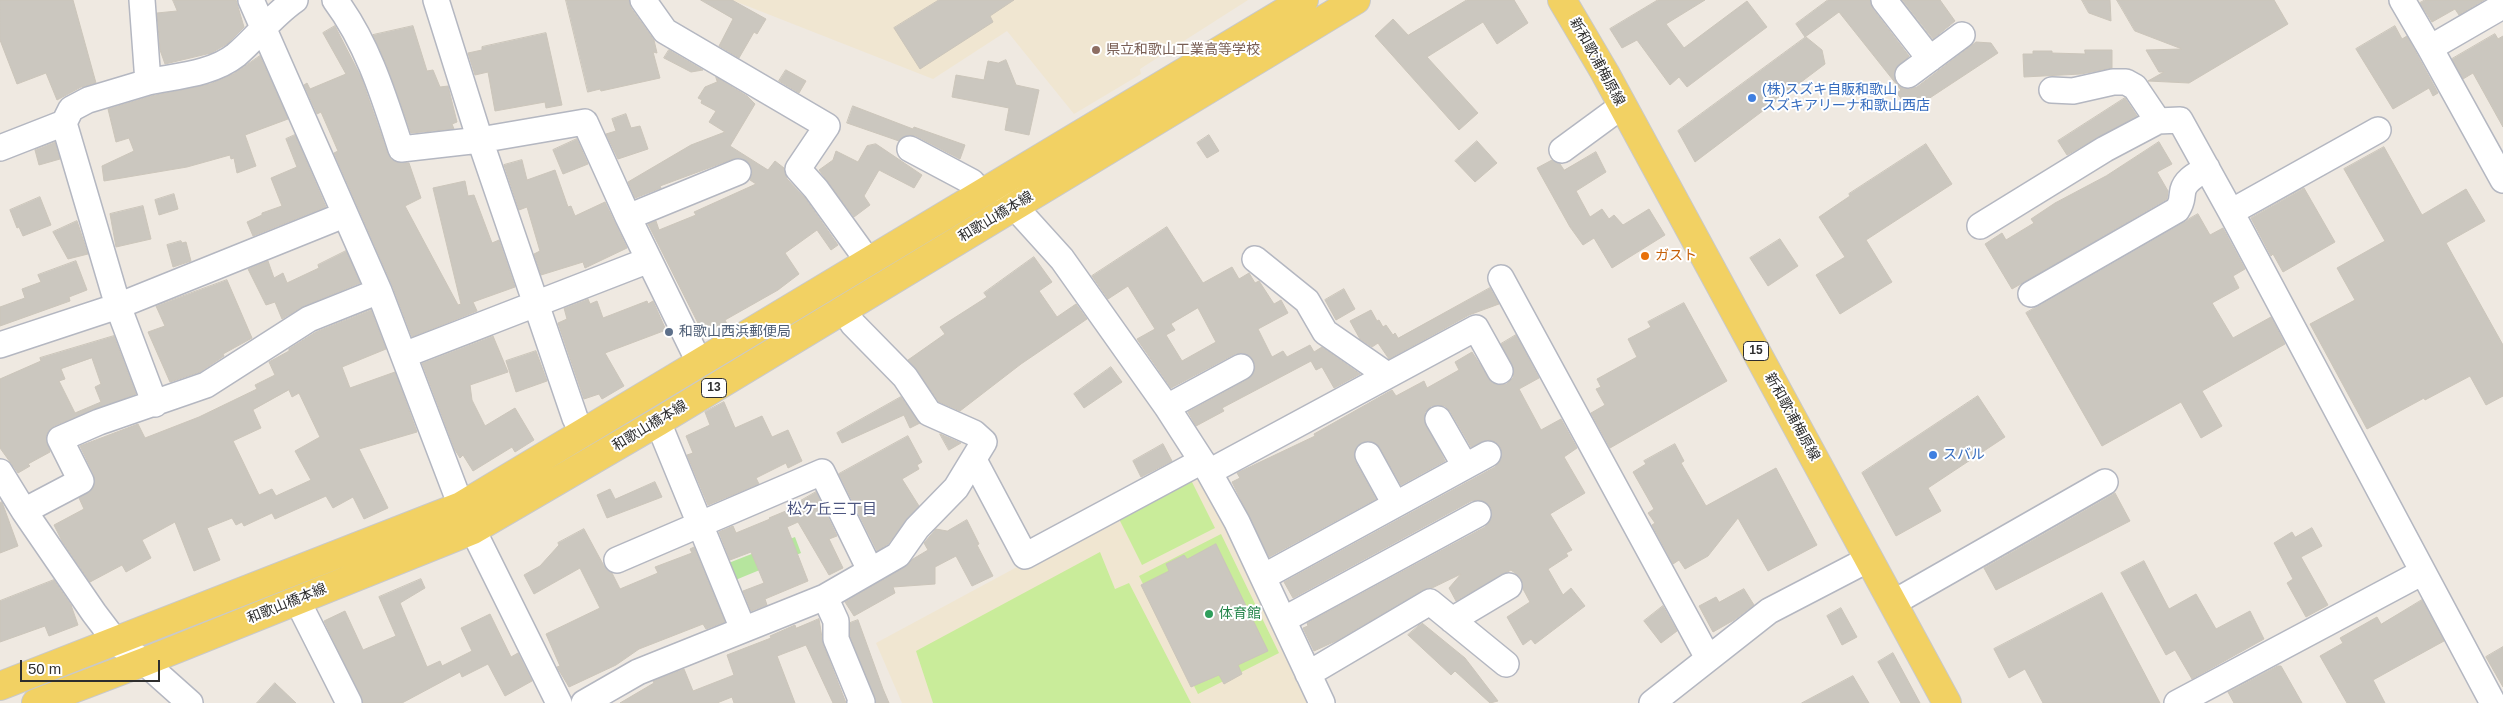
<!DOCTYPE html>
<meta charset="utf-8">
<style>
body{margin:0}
#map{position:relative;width:2503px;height:703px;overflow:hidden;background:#efe9e1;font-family:Helvetica,sans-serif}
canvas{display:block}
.scale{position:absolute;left:20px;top:660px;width:140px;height:22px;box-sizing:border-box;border:2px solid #2e2e2e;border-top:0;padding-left:6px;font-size:15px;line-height:18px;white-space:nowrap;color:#2e2e2e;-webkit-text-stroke:4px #fff;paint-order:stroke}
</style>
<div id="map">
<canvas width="2503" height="703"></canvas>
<div class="scale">50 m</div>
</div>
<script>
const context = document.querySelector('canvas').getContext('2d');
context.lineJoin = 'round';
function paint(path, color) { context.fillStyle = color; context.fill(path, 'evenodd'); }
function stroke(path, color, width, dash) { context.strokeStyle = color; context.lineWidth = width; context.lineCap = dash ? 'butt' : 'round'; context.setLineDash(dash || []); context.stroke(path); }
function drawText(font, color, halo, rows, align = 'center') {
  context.font = font + ' Helvetica,"Noto Sans JP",sans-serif'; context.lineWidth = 4; context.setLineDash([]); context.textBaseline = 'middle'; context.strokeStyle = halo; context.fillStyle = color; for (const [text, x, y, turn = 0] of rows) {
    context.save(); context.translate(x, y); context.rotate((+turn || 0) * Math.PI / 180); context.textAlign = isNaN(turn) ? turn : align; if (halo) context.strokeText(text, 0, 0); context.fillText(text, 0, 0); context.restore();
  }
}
paint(new Path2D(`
 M732 0H1248L1140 69 1141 74 1074 114 1007 31 933 79Z
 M1197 470 1310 703H902L876 643Z`), '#f0e6d1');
paint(new Path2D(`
 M795 537 801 553 733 581 726 564Z`), '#b6e59e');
paint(new Path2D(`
 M1191 480 1215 528 1142 565 1118 517Z
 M1221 534 1279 653 1198 694 1139 576Z
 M1100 552 1115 589 1129 583 1191 703H933L916 651Z`), '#c9ec9a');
const building = new Path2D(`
 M0 0H73L96 83 81 87 57 100 46 73 17 84 0 40Z
 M173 0H236L244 27 227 44 211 53 165 64 160 50 157 13 177 11Z
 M566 0H629L631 8 654 40 657 53 653 52 660 78 601 91 600 89 588 92Z
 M701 0H732L766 19 757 34 754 32 739 58 719 46 733 19Z
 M939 0H1014L990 16 993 22 920 69 894 28Z
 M1467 0H1514L1528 23 1497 44 1483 22 1427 57 1478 113 1459 130 1375 36 1393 19 1408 35Z
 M1658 0H1705L1666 24 1684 48 1747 1 1767 27 1687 87 1679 77 1670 85 1637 40 1622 48 1610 29Z
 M1828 0H1870L1873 9 1909 56 1895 70 1896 83 1903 88 1910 89 1917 87 1976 42 1991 43 1998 53 1910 111 1897 93 1901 90 1839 12 1805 37 1796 24Z
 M1902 0H1940L1955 21 1933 39Z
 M2082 0H2110L2111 21 2089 13Z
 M2117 0H2274L2288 24 2189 83 2148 81 2164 72H2159L2146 50 2182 49 2135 31Z
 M2425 0H2484L2459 15 2455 9 2432 22 2420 3Z
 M335 26 361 77 388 154 396 162 409 163 421 198 405 206 458 305 461 304 433 188 465 181 468 196 474 195 492 243 499 240 515 287 473 302 477 311 412 337 392 285 334 153 338 151 321 112 317 114 304 85 307 83 310 89 346 74 323 33Z
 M413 26 427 71 433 70 440 87 448 86 457 122 452 124 454 129 411 133 387 66 373 35Z
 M2395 26 2402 39 2407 36 2438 93 2433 96 2429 88 2393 109 2356 49Z
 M546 33 562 105 546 108 545 102 495 111 488 72 475 75 468 53 482 50V47Z
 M2495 34 2498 39 2503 36V127L2473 73 2463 79 2452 59Z
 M1806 37 1822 50 1825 64 1695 162 1678 131Z
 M669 50 703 70 691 72 664 58Z
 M2085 50H2112V68L2081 74 2024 77 2023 54H2033V51H2052V53L2085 54Z
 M260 56 288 119 245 135 256 166 237 173 234 158 231 159 230 155 187 167 104 181 102 166 134 151 129 138 116 142 108 109 151 96 210 84 233 74Z
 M1006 60 1016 85 1039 90 1029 135 1005 130 1009 108 952 97 956 75 984 80 988 61 998 63Z
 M786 70 806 81 799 93 779 81Z
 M716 77 747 96 755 104 730 146 768 170 775 161 784 168 787 179 805 198 838 245 831 250 817 230 785 253 799 274 778 290 725 320 728 326 705 337 648 224 656 221 659 230 696 215 694 212 756 184 750 180 752 173 751 166 740 158 733 159 660 186 661 188 635 198 628 182 691 145 725 132 709 122 716 111 701 103 702 100 698 98 705 87 717 82Z
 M2125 98 2137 116 2067 155 2058 141Z
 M853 106 913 129 914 127 965 145 960 159 916 136 909 135 899 141 847 123Z
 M626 114 631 128 640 126 648 149 618 159 606 134 616 131 612 119Z
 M295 135 326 207 253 236 247 222 262 215V213L282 206 271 178 297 167 286 139Z
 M1209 135 1219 151 1207 158 1197 143Z
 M577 139 588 164 563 174 553 150Z
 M1477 141 1497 163 1475 182 1455 161Z
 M55 142 60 159 39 165 35 150Z
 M2159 142 2172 164 2157 172 2168 191 2167 199 2012 289 1985 244 2002 233 2006 240 2034 223 2031 219 2055 203 2106 176Z
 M876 144 922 175 914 188 879 170 864 196 870 205 854 217 819 170 833 160 836 151 858 162 867 146Z
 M1926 144 1952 184 1866 240 1892 282 1840 314 1816 275 1845 257 1819 217 1850 196 1849 194Z
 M2384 147 2422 215 2466 189 2485 221 2446 243 2503 345V396L2486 405 2470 376 2425 400 2424 398 2367 429 2310 324 2355 300 2337 268 2385 241 2344 169Z
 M1596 152 1606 172 1576 191 1590 217 1602 209 1609 219 1614 215 1623 225 1649 209 1665 235 1612 268 1594 238 1583 245 1570 227 1537 168 1552 160 1560 164 1564 170Z
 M522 160 527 180 555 170 568 207 571 206 575 216 605 202 627 248 585 268 583 262 541 275 534 254 540 251 527 207 519 210 504 165Z
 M2304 188 2335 242 2283 272 2273 254 2271 256 2251 218Z
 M174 194 178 209 159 215 155 200Z
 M40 197 51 225 23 236 19 227 17 228 10 210Z
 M143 206 151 239 116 247 110 214Z
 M2198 214 2210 235 2223 228 2245 269 2233 276 2239 288 2212 303 2233 338 2271 317 2285 344 2202 391 2222 426 2201 438 2181 402 2102 446 2026 313Z
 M77 221 88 254 68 259 53 232Z
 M1167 227 1203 283 1232 267 1239 279 1249 273 1255 283 1259 281 1274 304 1281 300 1288 313 1258 329 1272 357 1283 351 1287 357 1310 345 1314 352 1322 347 1360 374 1334 388 1322 367 1316 370 1311 361 1222 408 1224 411 1196 426 1188 412 1248 379 1255 368 1253 360 1242 353 1235 354 1171 388 1137 339 1155 329 1128 286 1108 299 1092 276ZM1198 308 1216 342 1182 361 1166 335 1175 330 1171 324Z
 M1780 239 1798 266 1768 286 1750 258Z
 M181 241 182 243 186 242 191 261 173 267 167 245Z
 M346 251 360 283 304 306 282 319 275 302 266 305 248 269 268 261 274 278 283 273 287 283 319 268 318 265Z
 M1034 257 1052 282 1039 291 1057 317 1076 304 1087 319 1021 364 960 411 939 402 908 360 945 334 940 327 987 297 984 293Z
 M76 261 87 290 69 297 70 301 0 326V307L25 298 22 289 41 282 38 275Z
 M227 280 252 338 223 354 224 356 200 372 170 382 148 332 165 326 156 306Z
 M1490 288 1499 304 1469 315 1389 359 1378 343 1372 347 1360 339 1350 321 1371 310 1377 321 1379 320 1383 327 1386 325 1393 335 1395 333 1398 338Z
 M1344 289 1355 309 1336 320 1325 300Z
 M588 299 590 304 597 301 603 318 647 301 648 304 653 301 666 330 605 353 624 386 602 399 599 394 584 399 558 323 567 319 564 308Z
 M1684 303 1727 381 1610 448 1591 413 1605 405 1596 389 1601 387 1597 379 1637 357 1628 339 1651 327 1648 322Z
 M371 310 386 349 342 367 350 388 395 372 417 432 359 449 388 508 364 519 353 497 333 508 326 496 275 519 272 513 244 526 242 522 236 525 232 518 207 528 220 560 194 571 175 522 142 540 151 558 126 572 122 565 90 582 62 541 54 525 84 509 79 498 93 488 94 475 80 446 138 424 145 438 199 417 257 389 255 385 275 375 269 362 289 351V349L316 332ZM289 390 292 397 299 393 320 437 295 451 311 480 276 496 272 489 259 495 233 441 261 428 253 410Z
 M1516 335 1539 378 1519 389 1541 430 1561 419 1577 448 1564 457 1585 493 1550 514 1572 550 1566 553 1568 556 1548 569 1563 595 1571 588 1585 606 1535 644 1531 639 1523 645 1507 617 1530 602 1523 589 1521 578 1511 570 1456 601 1449 588 1461 574 1432 588 1423 590 1338 640 1314 651 1303 628 1308 626 1307 623 1485 527 1490 521 1491 508 1485 502 1478 500 1471 501 1293 598 1284 582 1495 467 1500 461 1501 448 1496 442 1489 440 1471 447 1450 411 1445 406H1431L1425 412 1424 419 1445 461 1401 485 1380 448 1369 441 1361 443 1354 454 1355 461 1376 499 1269 557 1232 482 1240 478 1237 473 1315 436 1314 434 1392 390 1396 396 1424 381 1427 388 1459 370 1455 362 1472 352 1492 383 1499 385 1507 384 1513 378 1514 371 1501 344Z
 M114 336 136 394 54 426 48 431 46 437 50 452 28 464 30 466 18 473 0 448V379L41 361 40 358ZM92 358 101 384 95 387 101 402 75 413 59 381 65 379 61 369Z
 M493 336 508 372 470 385 472 400 485 426 515 408 534 440 515 452 512 447 473 471 463 455 460 458 455 450 422 363Z
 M536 351 547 381 516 392 506 361Z
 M1111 367 1122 382 1084 408 1074 394Z
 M1978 396 2005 437 1928 488 1941 511 1896 536 1862 473Z
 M901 397 920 423 910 428 904 415 842 443 837 433Z
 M724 402 735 428 762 416 772 437 788 430 802 461 788 468 786 463 756 478 759 484 708 505 687 455 693 453 686 436 710 425 705 412Z
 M940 434 961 443 949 450Z
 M908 436 922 462 917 465 919 469 902 479 919 506 888 544 877 551 839 474Z
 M1163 444 1172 461 1141 477 1133 461Z
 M1675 444 1684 461 1681 463 1706 506 1776 468 1817 545 1768 571 1738 518 1708 556 1685 569 1679 560 1673 564 1652 525 1655 523 1648 513 1654 509 1633 472 1646 464 1644 461Z
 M655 482 662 497 607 518 597 495 610 489 615 499Z
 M816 492 837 536 829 539 843 568 829 575 798 522 787 527 808 581 765 599 767 605 751 611 743 591 764 583 751 552 730 560 719 532 733 526 736 533 770 519 769 518 793 508 792 506Z
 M2115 493 2130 521 1996 590 1984 568Z
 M2 502 18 546 0 553V503Z
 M967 520 979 544 977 545 993 576 972 586 956 556 935 567V584L893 587 895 593 854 616 845 602 905 567 913 559 928 550 924 543 936 529 947 531Z
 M2312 528 2322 546 2301 557 2328 605 2306 617 2287 583 2293 579 2274 543 2292 532 2295 537Z
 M584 529 604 566 612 573 620 589 658 573 655 567 692 553 690 549 694 547 725 622 706 629 703 624 639 649 616 665 569 687 557 667 560 666 546 634 600 608 580 568 534 594 524 575 540 566 559 545 558 543Z
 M1216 544 1268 651 1238 665 1242 674 1224 684 1219 675 1191 687 1141 585 1169 571 1166 564 1184 555 1187 559Z
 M2144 561 2169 609 2196 594 2216 629 2250 611 2264 639 2192 679 2175 650 2166 655 2121 573Z
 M421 579 425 588 400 603 427 667 440 661 442 666 472 651 461 628 490 614 511 657 518 653 532 681 505 696 488 664 462 677 460 672 402 703H363L324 621 345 611 363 650 396 636 379 597Z
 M54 580 71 605 78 625 49 636 45 626 0 642V601Z
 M1744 589 1754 605 1734 620 1713 632 1699 606 1716 597 1719 602Z
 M2102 593 2160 703H2043L2025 669 2009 678 1994 649Z
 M2422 600 2444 641 2373 680 2385 703H2347L2320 656 2343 643 2340 638 2377 617 2381 624Z
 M1663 606 1677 631 1661 643 1644 621Z
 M1841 608 1857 637 1842 645 1827 616Z
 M819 619 823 644 846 703H833L806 645 777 656 795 703H734L732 697 717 703H620L654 683 653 681 684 669 693 691 734 675 727 655 771 638 770 636 795 625 796 628Z
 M858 620 883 689 889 703H876L850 636V623Z
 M1422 623 1465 658 1498 701 1490 703 1455 671 1451 675 1408 635Z
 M2503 647V687L2486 657Z
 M1893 653 1920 703H1901L1878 662Z
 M2278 666H2281L2302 703H2234L2228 692Z
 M1853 676 1869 703H1802Z
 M275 683 296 703H257Z`);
paint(building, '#cbc7bf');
stroke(building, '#cbc5ba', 1);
const minor = new Path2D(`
 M251 0 379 291 461 506 559 703
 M335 0C368 44 384 97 401 149L480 140 585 122 628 217 738 172
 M436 0 480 140 575 418 583 434
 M643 0 665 31 827 126 798 169 816 189 868 261
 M1884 0 1930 59
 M2402 0 2430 48
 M2499 8 2430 48 2503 180
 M1908 75 1962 35
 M148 82C176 76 212 74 236 55 257 37 272 16 295 0
 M2052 90 2073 91 2113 82H2126L2135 87 2158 121
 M64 123 71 109 88 100 148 82 142 0
 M0 148 64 123 118 306 155 404
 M910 149 972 182 981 195
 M1562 150 1622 106
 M1004 189 1014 206 1062 259 1167 407 1209 472 1237 522 1322 703
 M2231 212 2378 130
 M628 217 700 364
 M1980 226 2105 149 2158 121 2180 120 2231 212 2493 703
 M1255 259 1307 301 1325 332 1387 375
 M1501 278 1708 658
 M2031 294 2177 210C2183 201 2181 200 2183 190 2186 179 2198 174 2207 168
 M0 345 118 306 344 215
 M404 355 649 260
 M1167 407 1241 367
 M1438 419 1465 466
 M658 422 743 629
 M1368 455 1395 504
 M974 460 1025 556 1202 461
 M0 472 24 511 94 613 116 642 144 662 190 703
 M1209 472 1476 328 1500 371
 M24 511 81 481 60 439 99 422 206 385 309 319 379 291
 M617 560 822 472 870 570
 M1263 577 1488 454
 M825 597 836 621V639L862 702 860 703
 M297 600 349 703
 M1893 603 2105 482
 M1283 620 1478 514
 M1452 620 1509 586
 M1308 674 1430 602 1506 664
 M584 703 638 672 825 597 898 555 917 528 956 488 984 442 974 433 929 413 905 377 853 324 844 310
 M1652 703 1769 611 1869 559
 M2177 703 2423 572`);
const major = new Path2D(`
 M1562 0 1605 73 1947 703
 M0 686 461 506 1304 0
 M36 703 144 662 473 530 658 422 1356 0`);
stroke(minor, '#b4b7c1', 28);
stroke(major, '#c9c9c9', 30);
stroke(minor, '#fff', 25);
stroke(major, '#f2d163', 28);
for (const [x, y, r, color] of [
 [1096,50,5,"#8d6e63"],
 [1752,98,5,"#3f7fe0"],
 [1645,256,5,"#e8710a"],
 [669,332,5,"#5c6f8a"],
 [1933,455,5,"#3f7fe0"],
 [1209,614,5,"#2e9e5b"]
]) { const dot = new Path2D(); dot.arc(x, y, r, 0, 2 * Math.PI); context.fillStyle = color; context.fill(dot); stroke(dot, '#fff', 2); }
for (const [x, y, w] of [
 [1756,351,25],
 [714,388,25]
]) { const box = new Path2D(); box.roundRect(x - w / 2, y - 9.5, w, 19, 4); context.fillStyle = '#fff'; context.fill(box); stroke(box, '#2e2e2e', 1); }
drawText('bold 12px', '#2e2e2e', null, [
 ["15",1756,351],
 ["13",714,388]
]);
drawText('14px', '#785e54', '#fff', [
 ["県立和歌山工業高等学校",1106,50]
], 'left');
drawText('14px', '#2e2e2e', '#fff', [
 ["新和歌浦梅原線",1597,62,61],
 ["和歌山橋本線",996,217,-31],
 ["新和歌浦梅原線",1792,417,61],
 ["和歌山橋本線",650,426,-31],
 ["和歌山橋本線",287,604,-22]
]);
drawText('14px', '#366cbe', '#fff', [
 ["(株)スズキ自販和歌山",1762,90],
 ["スズキアリーナ和歌山西店",1762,106],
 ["スバル",1943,455]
], 'left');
drawText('14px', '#c56008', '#fff', [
 ["ガスト",1655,256]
], 'left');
drawText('14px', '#4e5e75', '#fff', [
 ["和歌山西浜郵便局",679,332]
], 'left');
drawText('14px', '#27864d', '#fff', [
 ["体育館",1219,614]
], 'left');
drawText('15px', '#4d5680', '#fff', [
 ["松ケ丘三丁目",832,510]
]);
</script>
